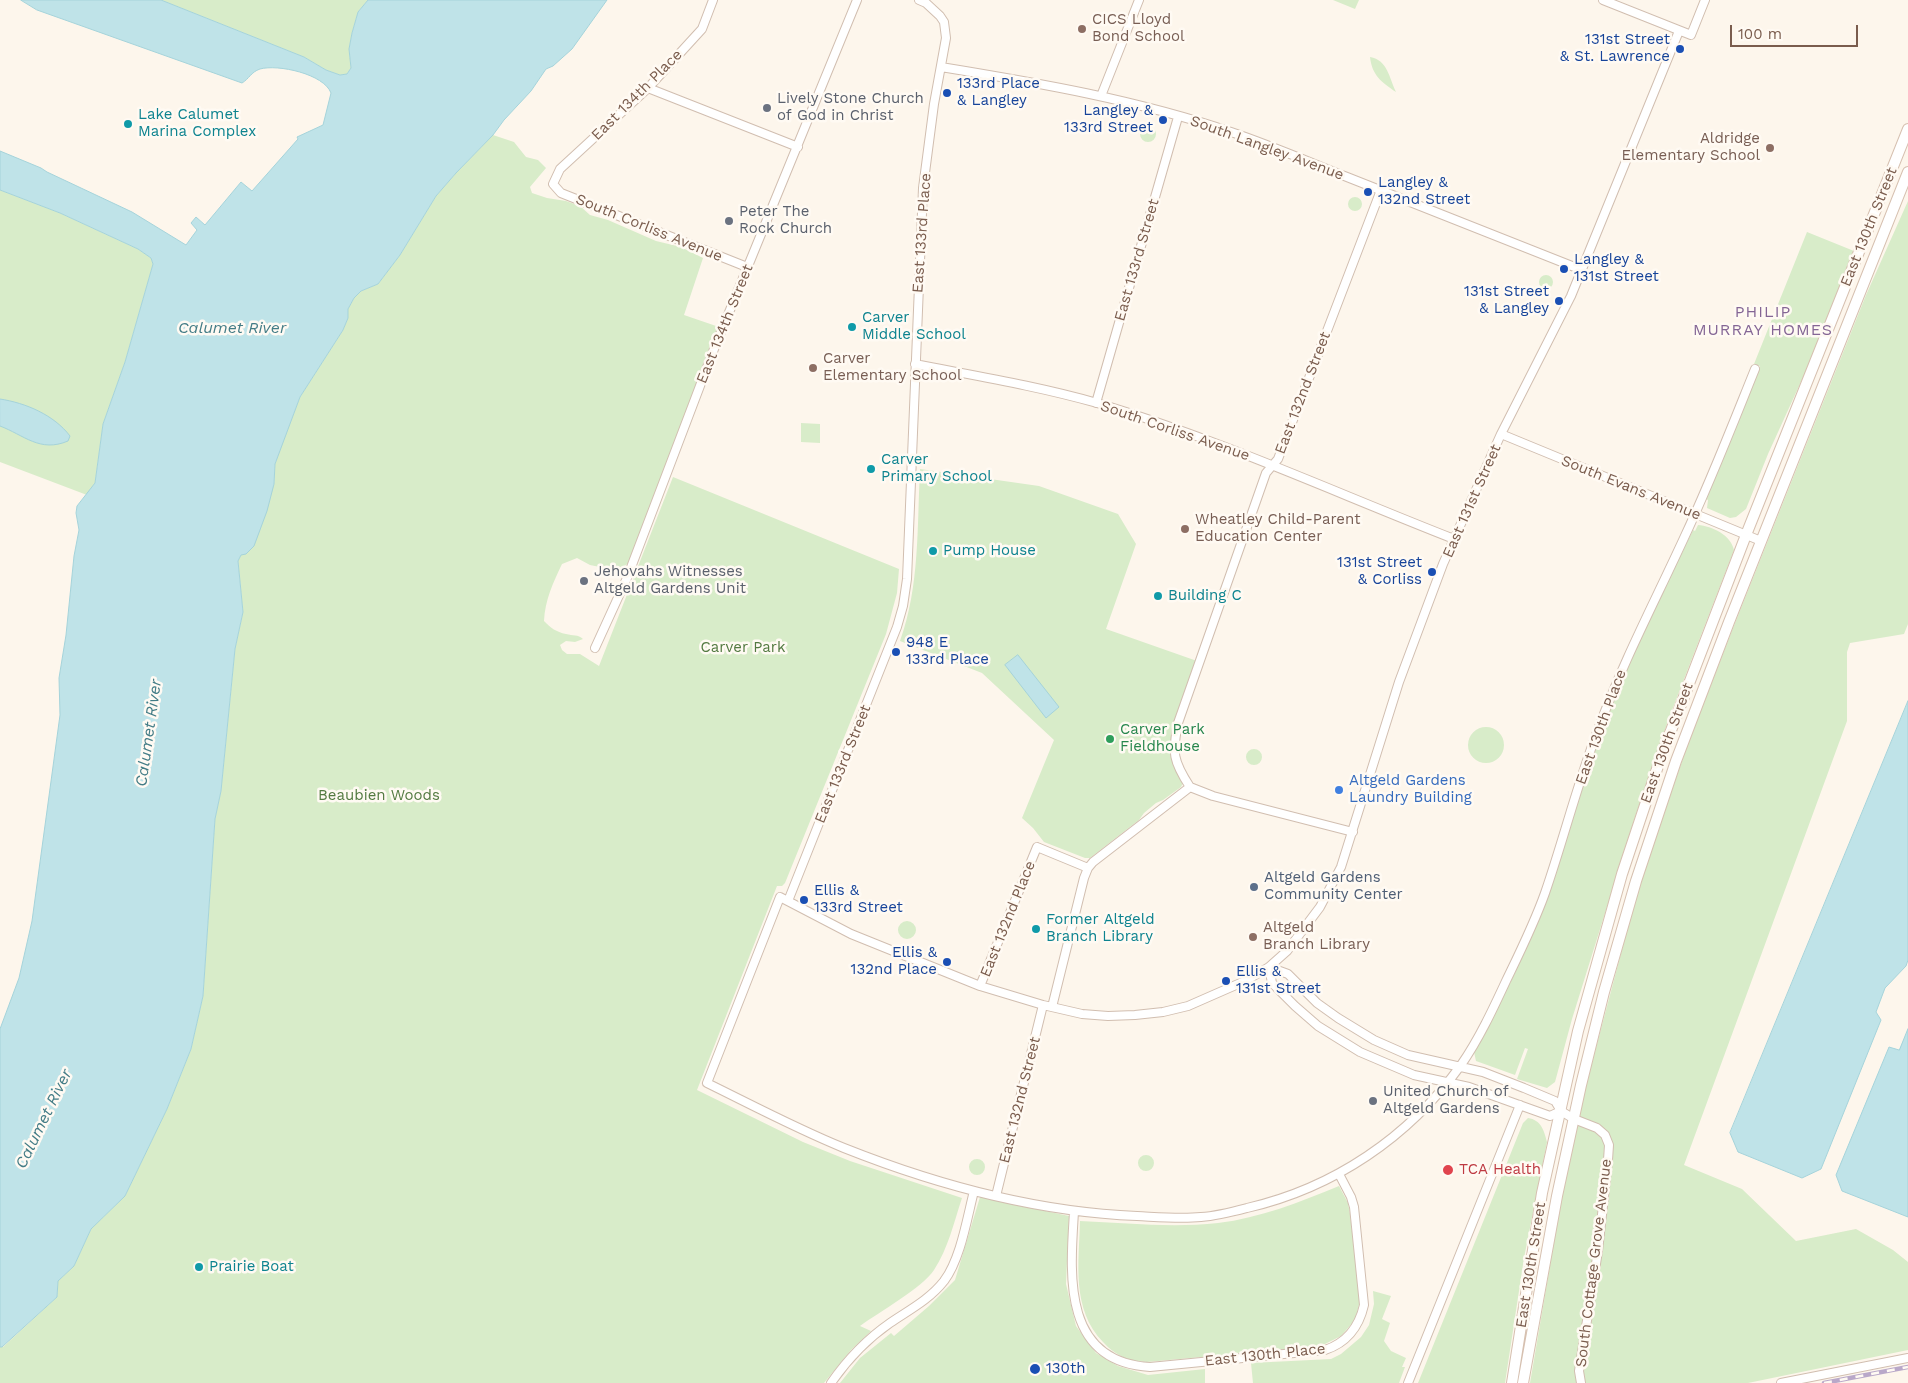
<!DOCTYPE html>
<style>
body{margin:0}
#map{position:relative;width:1908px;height:1383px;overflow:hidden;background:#fdf6ec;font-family:"Work Sans",sans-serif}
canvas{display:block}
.scale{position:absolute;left:1730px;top:25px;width:128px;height:22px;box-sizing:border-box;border:2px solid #7a5c4d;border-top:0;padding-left:6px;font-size:15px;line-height:18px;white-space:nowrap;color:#7a5c4d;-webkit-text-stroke:4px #fffaf3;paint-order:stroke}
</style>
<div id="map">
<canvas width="1908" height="1383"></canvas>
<div class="scale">100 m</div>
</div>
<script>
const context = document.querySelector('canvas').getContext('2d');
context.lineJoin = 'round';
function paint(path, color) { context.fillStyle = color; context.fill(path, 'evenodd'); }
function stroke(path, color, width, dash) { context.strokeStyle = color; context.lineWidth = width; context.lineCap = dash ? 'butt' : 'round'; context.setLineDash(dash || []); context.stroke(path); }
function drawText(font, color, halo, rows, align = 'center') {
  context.font = font + ' "Work Sans",sans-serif'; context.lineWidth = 5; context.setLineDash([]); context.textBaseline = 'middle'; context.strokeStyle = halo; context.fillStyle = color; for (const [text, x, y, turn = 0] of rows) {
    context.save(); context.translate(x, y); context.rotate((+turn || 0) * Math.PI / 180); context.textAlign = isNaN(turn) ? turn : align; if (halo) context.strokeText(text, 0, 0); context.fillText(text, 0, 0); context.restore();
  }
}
paint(new Path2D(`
 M161 0H368L358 12 352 33 349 49 351 68 347 74 340 75 326 70 304 57Z
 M1333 0H1359L1355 9Z
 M1370 57C1388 60 1389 78 1396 92 1381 82 1372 75 1370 57Z
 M1140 134a8 8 0 1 1 16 0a8 8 0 1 1-16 0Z
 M493 135 514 142 526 157 538 160 546 168 530 187 532 193 547 198 566 201 580 206 590 215 608 220 656 241 681 247 703 258 684 315 719 327 628 563 620 571 590 565 577 558 562 564C553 583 545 600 544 621 551 628 556 632 566 634 573 636 578 634 583 639L575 642 566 641 560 645 562 650 567 654H580L599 666 673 477 899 569 897 593 886 634 785 883 782 886H777L697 1090 803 1142 850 1161 962 1198C954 1222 948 1249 934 1270 922 1288 879 1312 860 1326L871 1331 851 1350 824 1383H0V1347H3L57 1297 58 1281 74 1266 91 1229 125 1196 167 1109 191 1049 203 996 215 819 221 791 235 649 243 612 238 561 274 484 275 464 280 448 300 397 343 330 348 318V309L354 298 361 291 378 284 400 255 436 196 456 173Z
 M0 190 60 213 138 249 151 258 153 264 125 362 103 424 95 483 87 495 0 462Z
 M1348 204a7 7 0 1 1 14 0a7 7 0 1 1-14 0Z
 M1908 201V624L1904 634 1850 643 1847 652V721L1684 1165 1742 1189 1796 1241 1856 1229 1893 1250 1908 1262V1350L1748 1383H1530L1568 1160 1579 1112 1633 908 1656 836 1689 741 1733 628 1866 295Z
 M1807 232 1854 251 1810 362 1768 454 1746 509 1736 517 1730 518 1707 508 1708 500 1706 499 1760 366 1754 364Z
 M1539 282a7 7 0 1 1 14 0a7 7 0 1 1-14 0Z
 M801 423 820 424V443L801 442Z
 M920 469 1039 486 1118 514 1136 544 1106 629 1197 661 1172 736V750L1183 783 1181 787 1163 800 1156 803 1144 813 1139 820 1090 858H1085L1044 842 1033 828 1022 818 1054 740 982 673 900 641C920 586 917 526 920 469Z
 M1698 525C1712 526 1731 535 1734 550L1669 718 1635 817 1572 1019 1555 1082 1547 1088 1517 1079 1528 1049 1525 1048 1515 1075 1476 1061 1474 1052C1504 999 1530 944 1551 887 1568 840 1580 791 1597 744 1623 670 1659 601 1693 530L1695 531Z
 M1468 745a18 18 0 1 1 36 0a18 18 0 1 1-36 0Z
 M1246 757a8 8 0 1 1 16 0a8 8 0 1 1-16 0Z
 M898 930a9 9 0 1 1 18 0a9 9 0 1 1-18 0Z
 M1528 1118C1541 1120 1544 1130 1547 1142L1524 1258 1505 1383H1418L1523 1123Z
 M1138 1163a8 8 0 1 1 16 0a8 8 0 1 1-16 0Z
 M969 1167a8 8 0 1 1 16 0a8 8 0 1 1-16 0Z
 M1339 1186 1348 1203 1350 1214 1360 1301 1355 1320 1341 1336 1321 1346 1147 1362C1141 1361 1134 1361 1128 1359 1119 1356 1109 1349 1103 1342 1071 1309 1079 1263 1080 1221 1126 1223 1172 1228 1218 1223 1260 1218 1300 1202 1339 1186Z
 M980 1197 1069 1216 1066 1284 1076 1326 1096 1353 1118 1366 1148 1375 1205 1369V1383H840L860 1358 891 1333 894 1336 929 1306 955 1280Z
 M1373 1291 1391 1296 1382 1319 1390 1323 1384 1341 1391 1351 1406 1358 1402 1367H1405L1399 1383H1253L1251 1363 1331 1359 1341 1354 1361 1337 1369 1325 1374 1304Z`), '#d8ecc9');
const water = new Path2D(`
 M21 0H161L304 57 326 70 340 75 347 74 351 68 349 49 352 33 358 12 368 0H607L572 49 553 66 546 69 531 91 504 120 493 135 456 173 436 196 400 255 378 284 361 291 354 298 348 309V318L343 330 300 397 275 464 274 484 267 511 254 546 246 554 241 555 238 561 243 612 235 649 221 791 215 819 203 996 191 1049 167 1109 125 1196 91 1229 74 1266 58 1281 57 1297 2 1347H0V1029L19 978 32 921 60 715 59 678 66 635 74 556 79 530 76 513 77 506 95 483 103 424 125 362 153 264 151 258 138 249 60 213 0 190V151L41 168 47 172 132 212 186 245 197 230 191 223 196 217 205 225 241 182 252 191 298 139 297 137 323 125 331 93C324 74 278 64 260 69 251 72 249 79 242 83L37 10Z
 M0 399C26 403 54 415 70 436L68 441C40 453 24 435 0 426Z
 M1018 655 1059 707 1046 718 1005 665Z
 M1908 701V960L1906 966 1885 988 1876 1012 1881 1020 1821 1169 1802 1178 1738 1152 1730 1133Z
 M1908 1029V1217L1842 1191 1836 1175 1889 1047 1899 1050Z`);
paint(water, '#bfe3e8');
stroke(water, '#a5d3da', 1);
const street = new Path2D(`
 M713 0 702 29 648 88 560 169 553 184 561 193 747 267
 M1603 0 1691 35 1705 0
 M1679 31 1571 296 1501 434 1443 564 1399 682 1341 867 1320 907 1287 951 1269 967 1245 981 1188 1006 1163 1012 1135 1015 1108 1016 1082 1014 1043 1005 980 986 851 934 780 897 707 1083C752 1105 797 1129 844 1148 937 1185 1036 1212 1137 1216 1158 1217 1180 1219 1201 1217 1216 1216 1232 1212 1247 1208 1334 1188 1409 1137 1461 1065 1479 1039 1493 1009 1506 981 1520 952 1534 924 1545 893 1564 838 1578 781 1599 727 1623 662 1655 601 1684 538 1710 483 1732 426 1755 369
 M941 67C1039 83 1137 100 1231 132 1270 145 1309 162 1347 177 1426 208 1504 239 1582 270
 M648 88 798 147
 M1101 96 1139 0
 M915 364C976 376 1037 386 1097 403 1219 439 1336 493 1454 539
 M1096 403 1178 117
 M1501 434 1761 541
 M595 648 627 578 714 349 857 0
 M1190 787 1213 796 1353 832
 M788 901 897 627 903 606 907 579 923 188 934 104 946 38 944 22 940 16 926 3 919 0
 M1269 967 1288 974 1317 1003 1338 1018 1374 1040 1408 1055 1483 1072 1524 1088 1555 1101 1561 1111 1574 1119 1597 1128 1605 1135 1609 1145 1608 1160 1598 1251 1579 1371 1581 1383
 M1269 967 1272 983 1295 1006 1318 1026 1360 1052 1414 1075 1469 1087 1550 1116 1561 1111
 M980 986 1037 847 1088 868
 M1052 1007 1084 878 1088 868 1093 862 1190 787C1173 761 1172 753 1178 723L1266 473 1278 459 1381 190
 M996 1196 1043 1005
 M1074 1212C1070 1275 1062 1362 1150 1367L1325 1350C1346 1343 1359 1327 1364 1305L1354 1207 1351 1197 1339 1174
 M831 1383C847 1360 867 1339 890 1323 909 1310 929 1300 944 1281 961 1258 967 1218 974 1191
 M1408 1383 1520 1105
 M1781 1383 1908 1358`);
const secondary = new Path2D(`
 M1512 1383 1542 1193 1578 1031 1622 874 1662 754 1746 535 1908 129
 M1523 1383 1557 1196 1581 1085 1604 992 1636 881 1676 761 1729 622 1908 172`);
stroke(street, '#d1beb0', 10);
stroke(secondary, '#d6c0b0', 12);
stroke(street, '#fff', 8);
stroke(secondary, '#fff', 10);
const rail = new Path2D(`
 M1824 1383 1908 1367`);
stroke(rail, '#b9a8c9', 4.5);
stroke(rail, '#fffaf3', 2.5, [8]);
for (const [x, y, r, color] of [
 [1082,29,5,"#8d6e63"],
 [1680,49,5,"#1a4fb4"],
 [947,93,5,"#1a4fb4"],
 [767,108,5,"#6b7280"],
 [1163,120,5,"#1a4fb4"],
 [128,124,5,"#0f9aa8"],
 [1770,148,5,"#8d6e63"],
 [1368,192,5,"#1a4fb4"],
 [729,221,5,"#6b7280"],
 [1564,269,5,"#1a4fb4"],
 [1559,301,5,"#1a4fb4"],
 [852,327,5,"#0f9aa8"],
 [813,368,5,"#8d6e63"],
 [871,469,5,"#0f9aa8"],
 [1185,529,5,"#8d6e63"],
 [933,551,5,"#0f9aa8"],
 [1432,572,5,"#1a4fb4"],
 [584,581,5,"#6b7280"],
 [1158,596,5,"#0f9aa8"],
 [896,652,5,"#1a4fb4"],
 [1110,739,5,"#2e9e5b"],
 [1339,790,5,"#3f7fe0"],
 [1254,887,5,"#5c6f8a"],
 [804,900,5,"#1a4fb4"],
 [1036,929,5,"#0f9aa8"],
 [1253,937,5,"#8d6e63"],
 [947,962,5,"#1a4fb4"],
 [1226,981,5,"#1a4fb4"],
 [1373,1101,5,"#6b7280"],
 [1448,1170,6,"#e0444e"],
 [199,1267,5,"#0f9aa8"],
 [1035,1369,6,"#1a4fb4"]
]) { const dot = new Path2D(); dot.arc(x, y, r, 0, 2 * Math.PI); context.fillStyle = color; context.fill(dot); stroke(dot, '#fffaf3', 2); }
drawText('15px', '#785e54', '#fffaf3', [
 ["CICS Lloyd",1092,20],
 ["Bond School",1092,37],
 ["Aldridge",1760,139,"right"],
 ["Elementary School",1760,156,"right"],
 ["Carver",823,359],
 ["Elementary School",823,376],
 ["Wheatley Child-Parent",1195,520],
 ["Education Center",1195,537],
 ["Altgeld",1263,928],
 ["Branch Library",1263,945]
], 'left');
drawText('15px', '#164399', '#fffaf3', [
 ["131st Street",1670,40,"right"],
 ["& St. Lawrence",1670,57,"right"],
 ["133rd Place",957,84],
 ["& Langley",957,101],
 ["Langley &",1153,111,"right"],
 ["133rd Street",1153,128,"right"],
 ["Langley &",1378,183],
 ["132nd Street",1378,200],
 ["Langley &",1574,260],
 ["131st Street",1574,277],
 ["131st Street",1549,292,"right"],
 ["& Langley",1549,309,"right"],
 ["131st Street",1422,563,"right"],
 ["& Corliss",1422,580,"right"],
 ["948 E",906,643],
 ["133rd Place",906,660],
 ["Ellis &",814,891],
 ["133rd Street",814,908],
 ["Ellis &",937,953,"right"],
 ["132nd Place",937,970,"right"],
 ["Ellis &",1236,972],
 ["131st Street",1236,989],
 ["130th",1046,1369]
], 'left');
drawText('15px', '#7a5c4d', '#fffaf3', [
 ["East 134th Place",637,95,-45],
 ["South Langley Avenue",1267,148,20],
 ["East 130th Street",1869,227,-68],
 ["South Corliss Avenue",649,228,22],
 ["East 133rd Place",922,233,-86],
 ["East 133rd Street",1137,260,-74],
 ["East 134th Street",725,324,-68],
 ["East 132nd Street",1303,393,-69],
 ["South Corliss Avenue",1175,431,19],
 ["South Evans Avenue",1631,488,22],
 ["East 131st Street",1472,501,-66],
 ["East 130th Place",1601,727,-70],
 ["East 130th Street",1667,743,-70],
 ["East 133rd Street",843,764,-68],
 ["East 132nd Place",1008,919,-68],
 ["East 132nd Street",1020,1100,-76],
 ["South Cottage Grove Avenue",1594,1263,-83],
 ["East 130th Street",1531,1265,-81],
 ["East 130th Place",1265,1355,-6]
]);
drawText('15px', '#5b616d', '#fffaf3', [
 ["Lively Stone Church",777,99],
 ["of God in Christ",777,116],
 ["Peter The",739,212],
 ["Rock Church",739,229],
 ["Jehovahs Witnesses",594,572],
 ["Altgeld Gardens Unit",594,589],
 ["United Church of",1383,1092],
 ["Altgeld Gardens",1383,1109]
], 'left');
drawText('15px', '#0d838f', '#fffaf3', [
 ["Lake Calumet",138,115],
 ["Marina Complex",138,132],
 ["Carver",862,318],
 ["Middle School",862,335],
 ["Carver",881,460],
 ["Primary School",881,477],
 ["Pump House",943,551],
 ["Building C",1168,596],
 ["Former Altgeld",1046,920],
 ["Branch Library",1046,937],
 ["Prairie Boat",209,1267]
], 'left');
drawText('15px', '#537a41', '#fffaf3', [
 ["Carver Park",743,648],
 ["Beaubien Woods",379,796]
]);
drawText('15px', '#27864d', '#fffaf3', [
 ["Carver Park",1120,730],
 ["Fieldhouse",1120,747]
], 'left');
drawText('15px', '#366cbe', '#fffaf3', [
 ["Altgeld Gardens",1349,781],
 ["Laundry Building",1349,798]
], 'left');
drawText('15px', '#4e5e75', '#fffaf3', [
 ["Altgeld Gardens",1264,878],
 ["Community Center",1264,895]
], 'left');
drawText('15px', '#be3a42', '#fffaf3', [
 ["TCA Health",1459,1170]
], 'left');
context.letterSpacing = '1px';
drawText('16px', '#846695', '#fffaf3', [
 ["PHILIP",1763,312],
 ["MURRAY HOMES",1763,330]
]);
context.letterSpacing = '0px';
drawText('italic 16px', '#437c86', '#fffaf3', [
 ["Calumet River",232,328],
 ["Calumet River",149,733,-82],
 ["Calumet River",44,1119,-64]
]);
</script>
